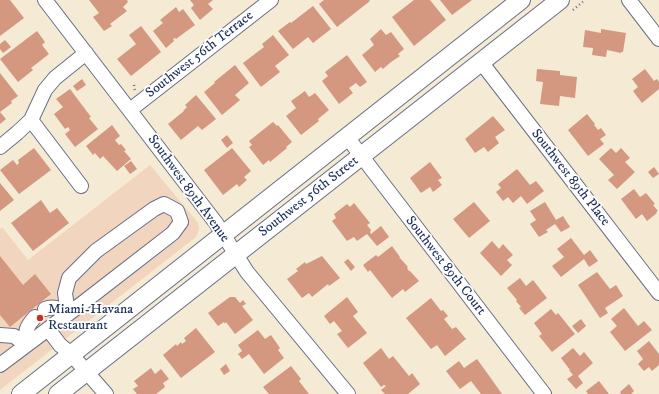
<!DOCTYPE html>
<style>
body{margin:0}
canvas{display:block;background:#f5ead4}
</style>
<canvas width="659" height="394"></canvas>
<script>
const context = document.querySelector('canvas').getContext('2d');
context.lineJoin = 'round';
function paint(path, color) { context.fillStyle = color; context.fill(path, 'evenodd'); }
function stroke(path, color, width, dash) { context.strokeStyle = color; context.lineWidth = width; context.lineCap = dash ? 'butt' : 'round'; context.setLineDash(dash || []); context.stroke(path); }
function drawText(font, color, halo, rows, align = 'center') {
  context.font = font + ' "IM FELL DW Pica",serif'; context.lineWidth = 3.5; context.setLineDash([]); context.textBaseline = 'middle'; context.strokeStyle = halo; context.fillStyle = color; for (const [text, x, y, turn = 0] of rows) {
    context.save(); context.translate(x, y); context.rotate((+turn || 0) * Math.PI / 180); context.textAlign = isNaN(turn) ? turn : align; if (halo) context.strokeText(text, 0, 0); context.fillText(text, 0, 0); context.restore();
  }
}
paint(new Path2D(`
 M150 165 198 223 199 228 196 237 0 390V229L2 227 28 260Z`), '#f2d5be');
paint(new Path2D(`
 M0 0H10L24 18 0 36Z
 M89 0H127L128 2 123 7 127 11 110 24 112 26 104 31 93 17 99 13Z
 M190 0H213L208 4 213 9 200 20 191 8 194 5Z
 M324 0H369L370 1 337 27 319 4Z
 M414 0H430L446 20 414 46 392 17Z
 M440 0H472L452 15Z
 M313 6 331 29 313 43 308 37 293 49 278 31 290 22 291 23Z
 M176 7 179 12 183 9 195 25 176 39 175 38 173 39 174 41 166 48 153 31 163 23 160 20Z
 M141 26 161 52 131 76 117 59 136 44 129 35Z
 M381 29 386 35 391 32 404 49 398 54 400 56 391 62 383 69 381 67 375 72 362 55 374 45 370 39Z
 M601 29 626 33 623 52H621V53L607 50 606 57 592 55 593 48 583 47 585 30 601 33Z
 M37 31 45 42 42 45 49 54 31 68 33 70 18 82 0 59Z
 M273 35 289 55 275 66 280 72 261 87 243 63 264 47 262 44Z
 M5 40 11 47 3 53 0 49V44Z
 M347 55 367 82 360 87 356 83 349 88 353 93 339 104 322 81 328 76 325 72Z
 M235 65 249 83 235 95 240 100 222 115 204 92 215 83 214 82Z
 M537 69 560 71V75L577 77 575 98 560 96 559 106 540 104 543 82 536 81Z
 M645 69 654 81 657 79 659 82V89L642 103 633 91 638 87 632 79Z
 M0 73 18 96 11 101 12 103 0 112 6 119 0 124Z
 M82 79 86 85 77 91 73 86Z
 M70 89 91 117 89 118 98 129 75 147 65 134 70 130 68 127 65 129 54 114 63 107 56 99Z
 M305 91 309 97 315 93 329 110 318 119 319 121 301 135 286 116 296 108 291 101Z
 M196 95 216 119 202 130 198 126 181 140 168 124 184 111H183L187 107 185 105Z
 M587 114 595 124 594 125 598 130 601 128 606 135 600 139 604 144 588 156 568 130Z
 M493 116 505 130 495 137 499 143 488 152 484 147 475 153 465 139Z
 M273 122 277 126 278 125 292 142 286 147 287 148 270 162 269 160 263 165 249 147 252 145 249 141Z
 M112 125 120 136 115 140 119 145 121 144 126 150 124 151 131 159 117 171 103 156 100 159 95 153 93 155 86 146Z
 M227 135 233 143 227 148 221 140Z
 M34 148 51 170 19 194 0 170 13 160 17 165 19 163 18 160Z
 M232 148 251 171 244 177 247 180 239 187 237 184 223 195 204 170Z
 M611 148 616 153 621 148 630 158 625 162 635 172 617 189 608 180 614 175 599 159Z
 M131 161 137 169 130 174 124 166Z
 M430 162 442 178 438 180 442 185 433 192 430 187 421 193 410 178Z
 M654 167 659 174 653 178 648 172Z
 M517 169 530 185 536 181 544 191 527 204 521 196 513 203 508 197 503 201 496 192 501 188 498 184Z
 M0 183 14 200 0 211Z
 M634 189 640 197 646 193 655 204 653 205 658 211 656 212 657 213 647 221 642 214 636 219 621 199Z
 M41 200 50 213 57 208 69 223 33 251 11 223Z
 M474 202 490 221 469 238 453 219Z
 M545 202 556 220 563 216 570 227 561 232 555 224 546 230 548 232 539 237 530 224 536 220 530 211Z
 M354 203 370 223 367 225 371 230 370 232 371 234 381 226 389 237 377 246 367 234 357 241 354 237 347 241 332 221 336 218 334 214 347 204 350 207Z
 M571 238 584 255 590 250 598 261 589 267 584 259 561 277 552 266 564 257 557 249Z
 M492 241 499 249 503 244 513 255 507 260 512 265 501 276 480 253Z
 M392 246 400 257H399L408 267 407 268 409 271H410L419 281 405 292 403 289 392 298 370 270 368 272 363 265 376 255 378 257Z
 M0 256 23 285 35 274 51 294 10 327 0 315Z
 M322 256 340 278 329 286 328 284 312 297 309 293 302 298 287 279 298 271 296 269 305 262 306 264Z
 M348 259 355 267 351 271 344 262Z
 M597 272 610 289 616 285 623 296 605 308 608 313 600 318 578 285Z
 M520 278 526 286 533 280 547 298 525 315 519 308 521 307 516 301 517 300 507 288Z
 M230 297H235L240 303 243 300 246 304 242 306 253 320 235 334 226 322 225 324 224 322 218 326 208 313Z
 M347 297 358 312 353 316 367 333 348 348 337 334 342 331 334 321 330 324 324 316Z
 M431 298 441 311 443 310 448 316 444 319 452 329 456 327 466 339 445 356 437 345 431 349 406 318Z
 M624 308 638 326 644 321 652 330 625 351 610 332 617 326 611 319Z
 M551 309 556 315 558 313 575 334 552 352 539 336 542 334 534 323Z
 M581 319 586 326 578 333 572 326Z
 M196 328 215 352 181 378 163 355 176 344 177 346 181 342 182 344 186 341 184 338Z
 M258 330 265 339 271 335 280 348 278 350 284 358 264 374 249 354 242 359 238 354 242 351 238 345Z
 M649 341 659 354V365L652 371 649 367 644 371 638 364 643 359 637 351Z
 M381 348 389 359 393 356 409 376 412 373 420 384 408 394H385L381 390 386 386 384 385 381 387 363 363Z
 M573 348 580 356 584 352 593 363 578 376 583 383 576 389 567 379 573 375 569 370H570L561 358Z
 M477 359 490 377 502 394H481L471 381 460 389 446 371 459 361 464 368Z
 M226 364 230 371 224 375 220 369Z
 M291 366 301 379 299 381 309 394H269L263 387Z
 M151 368 155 374 161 369 169 379 163 383 165 387 156 394H137L133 389 138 386 134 381Z
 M599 381 609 394H588L586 391Z
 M629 384 634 391 631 394H621L620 392Z`), '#d3987f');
const minor = new Path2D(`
 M45 0 216 223 247 272 348 394
 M629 0 659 39
 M481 62 659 293
 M130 110 271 0
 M31 120 81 186
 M347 137 544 394
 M0 147 17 133 31 120 45 90 55 78 86 53
 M45 309C54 305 59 309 68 314
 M48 329 60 345 71 354 106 394
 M0 335 14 336 26 345
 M26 345C25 331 26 327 35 317
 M0 365 84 302 173 233 181 222 177 211 164 204 154 209 96 251 69 278 65 293 68 314`);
const major = new Path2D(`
 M21 394 521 0
 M58 394 560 0`);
stroke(minor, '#677087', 16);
stroke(major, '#677087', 20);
stroke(new Path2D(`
 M573 10 585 0
 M134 85 135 92`), '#677087', 2.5, [1, 3]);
stroke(minor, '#fff', 14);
stroke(major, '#fff', 18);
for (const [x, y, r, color] of [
 [40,318,4,"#c8321e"]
]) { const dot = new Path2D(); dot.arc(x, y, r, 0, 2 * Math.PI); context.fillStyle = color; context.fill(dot); stroke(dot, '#fff', 1.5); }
drawText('14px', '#1b2f5e', '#fff', [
 ["Southwest 56th Terrace",200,55,-38],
 ["Southwest 89th Place",570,178,52],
 ["Southwest 89th Avenue",188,189,54],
 ["Southwest 56th Street",309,197,-38],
 ["Southwest 89th Court",445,266,52]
]);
drawText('14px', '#1b2f5e', '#fff', [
 ["Miami-Havana",48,310],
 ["Restaurant",48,326]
], 'left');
</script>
